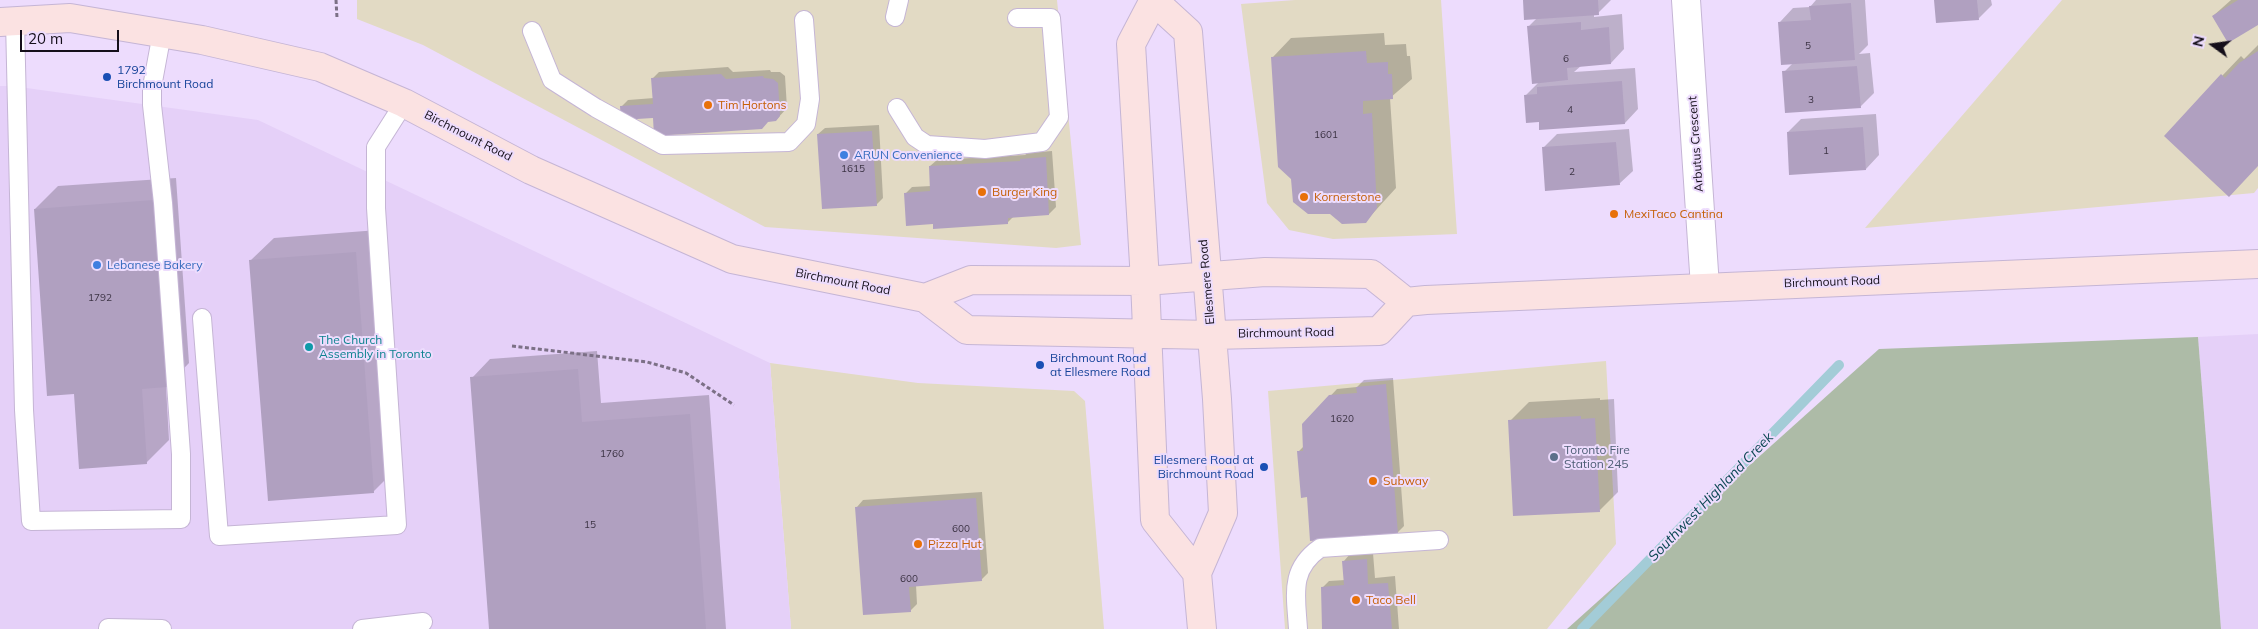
<!DOCTYPE html>
<style>
body{margin:0}
#map{position:relative;width:2258px;height:629px;overflow:hidden;background:#eddcfd;font-family:Mulish,sans-serif}
canvas{display:block}
.north{position:absolute;left:2188px;top:20px;width:50px;height:50px;-webkit-text-stroke:4px #eddcfd;paint-order:stroke;rotate:284deg;font-size:14px;font-weight:700;line-height:20px;text-align:center;color:#150f1a}
.north::after{content:'';display:block;margin:auto;width:18px;height:22px;background:#150f1a;clip-path:polygon(50% 0,100% 100%,50% 72%,0 100%)}
.scale{position:absolute;left:20px;top:30px;width:99px;height:22px;box-sizing:border-box;border:2px solid #150f1a;border-top:0;padding-left:6px;font-size:15px;line-height:18px;white-space:nowrap;color:#150f1a;-webkit-text-stroke:4px #eddcfd;paint-order:stroke}
</style>
<div id="map">
<canvas width="2258" height="629"></canvas>
<div class="north">N</div>
<div class="scale">20 m</div>
</div>
<script>
const context = document.querySelector('canvas').getContext('2d');
context.lineJoin = 'round';
function paint(path, color) { context.fillStyle = color; context.fill(path, 'evenodd'); }
function stroke(path, color, width, dash) { context.strokeStyle = color; context.lineWidth = width; context.lineCap = dash ? 'butt' : 'round'; context.setLineDash(dash || []); context.stroke(path); }
function drawText(font, color, halo, rows, align = 'center') {
  context.font = font + ' Mulish,sans-serif'; context.lineWidth = 4; context.setLineDash([]); context.textBaseline = 'middle'; context.strokeStyle = halo; context.fillStyle = color; for (const [text, x, y, turn = 0] of rows) {
    context.save(); context.translate(x, y); context.rotate((+turn || 0) * Math.PI / 180); context.textAlign = isNaN(turn) ? turn : align; if (halo) context.strokeText(text, 0, 0); context.fillText(text, 0, 0); context.restore();
  }
}
paint(new Path2D(`
 M357 0H1057L1081 245 1056 248 765 227 423 45 357 19Z
 M1295 0H1441L1457 234 1333 239 1289 230 1267 203 1241 4Z
 M2062 0H2258V188L2254 193 1865 228Z
 M1606 361 1616 544 1547 629H1285L1268 391Z
 M770 363 918 383 1074 391 1085 401 1104 629H791Z`), '#e2dac4');
paint(new Path2D(`
 M0 86H12L258 120 770 363 791 629H0Z
 M2258 334V629H2221L2198 337Z`), '#e5d0f8');
paint(new Path2D(`
 M2198 337 2221 629H1567L1879 349Z`), '#adbba7');
paint(new Path2D(`
 M1524 0H1611L1598 13 1594 14V17L1622 14 1624 49 1611 63 1582 65 1574 72 1635 68 1638 109 1625 123 1540 120 1526 95 1539 82 1528 27 1537 18Z
 M1816 0H1865L1868 45 1859 54 1870 53 1874 93 1860 107 1784 72 1793 63 1780 22 1793 8 1810 7Z
 M1936 0H1991L1992 5 1978 19Z
 M2231 0H2258V24L2213 16Z
 M1384 33 1385 45 1406 44 1407 56H1410L1412 79 1390 98 1396 188 1365 222 1293 178 1273 57 1291 38Z
 M2258 45V165L2165 136 2241 56 2244 59Z
 M728 67 733 72 770 70 771 72H780L785 76 787 108 776 120 655 117 621 107 628 100 654 98 652 79 659 72Z
 M1876 114 1879 155 1866 169 1788 132 1801 119Z
 M879 125 883 198 876 205 818 134 825 128Z
 M1629 129 1633 171 1619 184 1543 148 1557 134Z
 M1052 151 1056 207 1049 214 1014 216 1007 223H934L905 194 912 187 931 186 930 166 937 160 1025 155 1028 153Z
 M176 178 189 363 166 387 169 440 146 463 75 392 35 209 58 186Z
 M378 230 396 469 373 492 251 260 274 238Z
 M597 351 601 403 709 395 726 629H490L472 378 490 359Z
 M1393 378 1404 526 1397 533 1308 496 1298 452 1304 446 1303 425 1337 389 1357 387 1364 380Z
 M1600 398V400L1614 399 1618 492 1600 510 1510 421 1529 402Z
 M982 492 988 573 981 580 916 585 917 604 910 611 857 507 863 500Z
 M1373 553 1375 578 1395 576 1399 629H1324L1322 588 1329 581 1345 580 1344 561 1350 554Z`), '#0003');
stroke(new Path2D(`
 M1582 629 1839 365`), '#a3ccd7', 10);
paint(new Path2D(`
 M1523 0H1598L1599 15 1524 20Z
 M1934 0H1977L1979 20 1936 23Z
 M2238 0H2258V25L2228 43 2212 16Z
 M1851 3 1855 60 1781 65 1778 22 1811 20 1809 6Z
 M1581 22V30L1609 27 1611 64 1567 68 1568 80 1532 84 1527 26Z
 M1366 51 1367 63 1388 62V74H1392L1393 99 1363 101V114L1372 113 1377 208 1366 223 1342 224 1330 214H1308L1293 202 1291 179 1278 167 1271 57Z
 M2258 51V166L2229 197 2164 136 2221 74 2225 78 2239 63Z
 M1857 66 1861 108 1785 113 1782 71Z
 M721 74 726 79 763 76 764 78 773 79 778 83 780 116 776 121 768 122 762 129 654 136 653 118 621 120 620 106 653 104 651 78Z
 M1622 81 1625 124 1539 130V122L1526 123 1524 95 1537 94V87Z
 M1863 127 1866 170 1789 175 1787 132Z
 M872 131 877 206 822 209 817 134Z
 M1616 142 1620 185 1545 191 1542 147Z
 M1046 157 1049 215 1008 218V224L933 229V224L906 226 904 193 930 191 929 166 1020 161V159Z
 M154 200 167 387 142 389 147 464 79 469 74 394 47 396 34 209Z
 M356 252 374 493 268 501 249 260Z
 M578 369 582 422 690 414 706 629H489L470 377Z
 M1386 384 1398 534 1310 541 1307 497 1301 498 1297 451H1303L1302 424 1329 395 1357 393 1356 387Z
 M1581 416V419L1595 418 1600 512 1513 516 1508 420Z
 M976 498 982 581 909 587 911 612 863 615 855 507Z
 M1367 559 1368 584 1388 583 1392 629H1322L1321 587 1344 585 1342 561Z`), '#b0a0c0');
const lane = new Path2D(`
 M895 17 899 0
 M15 21 24 410 31 521 181 519V454L163 203 152 105V87L162 33
 M532 31 552 80 596 108 663 145 789 142 806 124 810 99 804 20
 M897 108 915 137 927 145 985 149 1042 142 1059 117 1051 18H1017
 M202 318 219 536 397 525 376 208V147L404 103
 M108 628 162 629
 M362 629 423 622
 M1298 629C1296 595 1289 570 1320 548L1439 540`);
const street = new Path2D(`
 M1686 0 1705 287`);
const secondary = new Path2D(`
 M1154 0 1131 44 1145 281 1155 520 1197 573
 M1154 1 1188 32 1217 399 1223 513 1197 573 1202 629
 M0 22 70 18 202 40 320 67 404 103 531 170 732 259 925 298 967 330 1212 335 1379 331 1406 302 1426 300 2258 264
 M925 298 971 280 1145 281 1265 272 1371 274 1406 302`);
stroke(lane, '#c5b5d5', 20);
stroke(street, '#c5b5d5', 30);
stroke(secondary, '#c5b5d5', 30);
stroke(new Path2D(`
 M336 0 337 18
 M512 346 647 362 686 373 734 405`), '#7c7086', 3, [4, 2.5]);
stroke(lane, '#fff', 18);
stroke(street, '#fff', 28);
stroke(secondary, '#fbe2e2', 28);
for (const [x, y, r, color] of [
 [107,77,5,"#1a4fb4"],
 [708,105,5,"#e8710a"],
 [844,155,5,"#3f7fe0"],
 [982,192,5,"#e8710a"],
 [1304,197,5,"#e8710a"],
 [1614,214,5,"#e8710a"],
 [97,265,5,"#3f7fe0"],
 [309,347,5,"#0f9aa8"],
 [1040,365,5,"#1a4fb4"],
 [1554,457,5,"#5c6f8a"],
 [1264,467,5,"#1a4fb4"],
 [1373,481,5,"#e8710a"],
 [918,544,5,"#e8710a"],
 [1356,600,5,"#e8710a"]
]) { const dot = new Path2D(); dot.arc(x, y, r, 0, 2 * Math.PI); context.fillStyle = color; context.fill(dot); stroke(dot, '#eddcfd', 2); }
drawText('10px', '#3c3344', null, [
 ["5",1808,46],
 ["6",1566,59],
 ["3",1811,100],
 ["4",1570,110],
 ["1601",1326,135],
 ["1",1826,151],
 ["1615",853,169],
 ["2",1572,172],
 ["1792",100,298],
 ["1620",1342,419],
 ["1760",612,454],
 ["15",590,525],
 ["600",961,529],
 ["600",909,579]
]);
drawText('12px', '#164399', '#eddcfd', [
 ["1792",117,70],
 ["Birchmount Road",117,84],
 ["Birchmount Road",1050,358],
 ["at Ellesmere Road",1050,372],
 ["Ellesmere Road at",1254,460,"right"],
 ["Birchmount Road",1254,474,"right"]
], 'left');
drawText('12px', '#c56008', '#eddcfd', [
 ["Tim Hortons",718,105],
 ["Burger King",992,192],
 ["Kornerstone",1314,197],
 ["MexiTaco Cantina",1624,214],
 ["Subway",1383,481],
 ["Pizza Hut",928,544],
 ["Taco Bell",1366,600]
], 'left');
drawText('12px', '#150f1a', '#eddcfd', [
 ["Birchmount Road",468,136,27],
 ["Arbutus Crescent",1696,144,-94],
 ["Birchmount Road",843,282,11],
 ["Ellesmere Road",1207,282,-95],
 ["Birchmount Road",1832,282,-2],
 ["Birchmount Road",1286,333,-1]
]);
drawText('12px', '#366cbe', '#eddcfd', [
 ["ARUN Convenience",854,155],
 ["Lebanese Bakery",107,265]
], 'left');
drawText('12px', '#0d838f', '#eddcfd', [
 ["The Church",319,340],
 ["Assembly in Toronto",319,354]
], 'left');
drawText('12px', '#4e5e75', '#eddcfd', [
 ["Toronto Fire",1564,450],
 ["Station 245",1564,464]
], 'left');
drawText('italic 14px', '#0b4753', '#eddcfd', [
 ["Southwest Highland Creek",1711,497,-46]
]);
</script>
